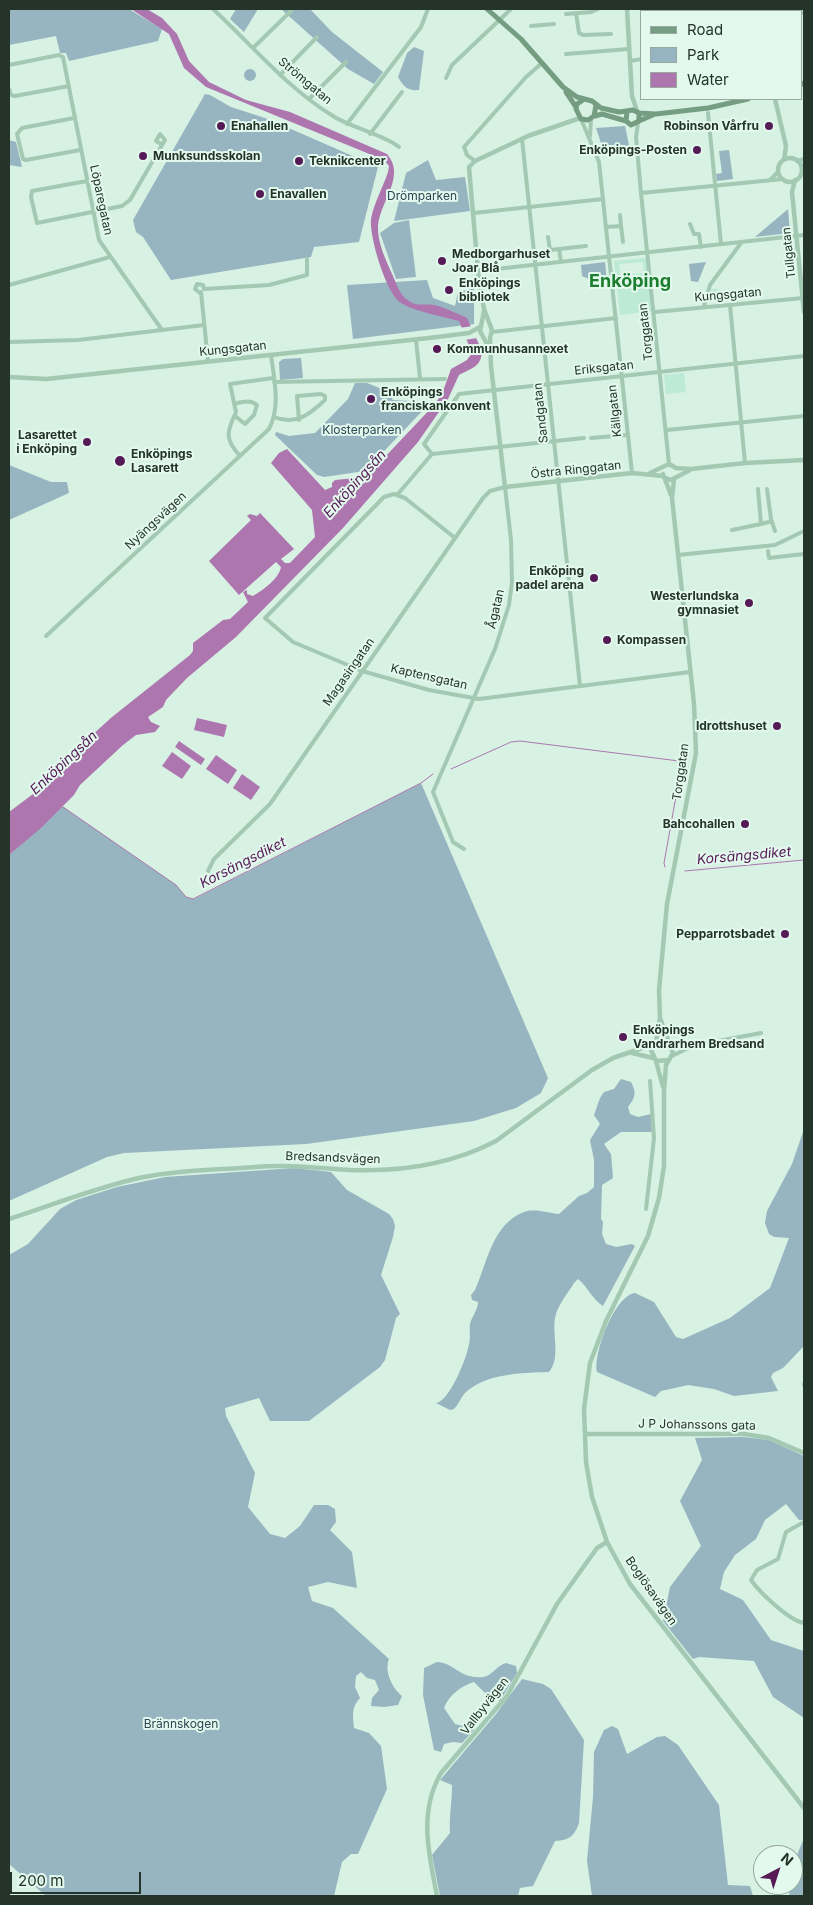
<!DOCTYPE html>
<meta charset="utf-8">
<style>
body{margin:0}
#map{position:relative;width:813px;height:1905px;overflow:hidden;background:#d7f1e3;font-family:Inter,sans-serif}
canvas{display:block}
.frame{position:absolute;inset:0;border:10px solid #253429;pointer-events:none}
.legend{position:absolute;left:640px;top:10px;width:162px;height:90px;box-sizing:border-box;background:#e3f9ee;border:1px solid #97aa9f;margin:0;padding:6px 9px;list-style:none;font-size:15px;color:#253429}
.legend li{display:flex;align-items:center;gap:10px;height:25px}
.legend b{width:25px;border:1px solid #97aa9f}
.north{position:absolute;left:753px;top:1845px;width:50px;height:50px;box-sizing:border-box;background:#e3f9ee;border:1px solid #97aa9f;border-radius:50%;rotate:40deg;font-size:14px;font-weight:700;line-height:20px;text-align:center;color:#253429}
.north::after{content:'';display:block;margin:auto;width:18px;height:22px;background:#561a56;clip-path:polygon(50% 0,100% 100%,50% 72%,0 100%)}
.scale{position:absolute;left:10px;top:1872px;width:131px;height:22px;box-sizing:border-box;border:2px solid #253429;border-top:0;padding-left:6px;font-size:15px;line-height:18px;white-space:nowrap;color:#253429;-webkit-text-stroke:4px #e3f9ee;paint-order:stroke}
</style>
<div id="map">
<canvas width="813" height="1905"></canvas>
<div class="frame"></div>
<ul class="legend">
<li><b style="height:6px;background:#759d81"></b>Road</li>
<li><b style="height:14px;background:#97b5c0"></b>Park</li>
<li><b style="height:14px;background:#ae76af"></b>Water</li>
</ul>
<div class="north">N</div>
<div class="scale">200 m</div>
</div>
<script>
const context = document.querySelector('canvas').getContext('2d');
context.lineJoin = 'round';
function paint(path, color) { context.fillStyle = color; context.fill(path, 'evenodd'); }
function stroke(path, color, width, dash) { context.strokeStyle = color; context.lineWidth = width; context.lineCap = dash ? 'butt' : 'round'; context.setLineDash(dash || []); context.stroke(path); }
function drawText(font, color, halo, rows, align = 'center') {
  context.font = font + ' Inter,sans-serif'; context.lineWidth = 4; context.setLineDash([]); context.textBaseline = 'middle'; context.strokeStyle = halo; context.fillStyle = color; for (const [text, x, y, turn = 0] of rows) {
    context.save(); context.translate(x, y); context.rotate((+turn || 0) * Math.PI / 180); context.textAlign = isNaN(turn) ? turn : align; if (halo) context.strokeText(text, 0, 0); context.fillText(text, 0, 0); context.restore();
  }
}
paint(new Path2D(`
 M9 9H129L162 29 158 41 69 61 66 53H60L56 36 9 45Z
 M236 9H258L244 32 230 19Z
 M281 9H310L332 32 383 72 374 84 348 69Z
 M414 47 424 51 419 90C407 91 404 87 398 77L407 53Z
 M244 75a6 6 0 1 1 12 0a6 6 0 1 1-12 0Z
 M205 94 210 95 231 107 268 119 378 167 359 242 314 247 311 257 171 280 143 237 136 232 133 220Z
 M625 126 630 150 604 152 596 128Z
 M9 140 16 142 22 167 9 165Z
 M729 150 733 179 717 181 716 174 722 173 719 151Z
 M428 160 436 180 465 177 470 211 394 221 406 173Z
 M788 209 790 233 755 237Z
 M409 220 416 277 396 279 380 233 394 223Z
 M605 262 607 282 593 281 582 276 581 265Z
 M706 262 698 282 691 281 689 264Z
 M427 280 433 298 455 306 458 292 474 288V324L353 339 347 285Z
 M301 358 303 378 280 380 279 362 283 359Z
 M355 383H367L394 394 392 400 431 402 365 471 324 477 317 475 275 435 276 432 289 436 315 433 348 399Z
 M9 465 51 482H67L69 493 9 520Z
 M421 783 548 1078 541 1093 516 1108 474 1121 306 1144 124 1153 107 1157 9 1201V855L62 806 176 885 186 897 194 899Z
 M621 1079 631 1082C637 1093 635 1098 628 1107L630 1114 638 1117 651 1114 652 1132H621L604 1144 611 1154 613 1178 602 1185 601 1219 603 1222 602 1234 606 1244 616 1247 632 1244 635 1246 603 1306C592 1299 588 1287 578 1279L574 1283C568 1293 557 1306 555 1318 552 1334 561 1358 549 1372 522 1373 486 1373 465 1393 461 1397 459 1404 454 1409L450 1410 436 1403C450 1401 467 1357 469 1344 471 1337 469 1330 470 1324 472 1316 478 1310 478 1302L472 1300 471 1295 475 1290C487 1264 492 1224 524 1212 534 1208 549 1213 559 1214L579 1196 587 1193 594 1187V1160L590 1140 600 1124 594 1115 600 1098 604 1092 614 1089Z
 M804 1129V1346L783 1368 773 1373 771 1377 778 1391 734 1396 714 1389 688 1385 661 1391 655 1397 597 1372C593 1353 615 1295 635 1293L654 1302 676 1337 683 1339 730 1318 770 1288 789 1238 774 1237 769 1234 765 1223 767 1211 792 1164Z
 M294 1168 331 1172 347 1190 389 1214 393 1219 395 1226 393 1237 381 1275 400 1314 396 1318 385 1360 380 1367 309 1421H270L259 1398 225 1408 226 1416 255 1473 248 1507 270 1534 285 1538 300 1526 314 1505H328L335 1509 336 1522 330 1530 352 1552 357 1588 328 1582 308 1587 312 1601 333 1608 389 1659C384 1671 392 1688 402 1696L398 1705 384 1707 371 1706 372 1698 379 1690 375 1680 367 1678 361 1672 356 1676 355 1687 360 1698C351 1707 353 1716 354 1728L369 1733 381 1746 387 1789 358 1854H351L342 1862 334 1896H46L9 1864V1255L28 1244 60 1209 76 1200 117 1187 165 1177Z
 M743 1437 769 1440 804 1456V1520H799L786 1504 765 1520 756 1539 735 1555 724 1572 720 1589 743 1600 771 1640 804 1651V1718L773 1697 754 1661 699 1657 693 1659 663 1621 670 1587 701 1546 680 1501 702 1460 695 1438Z
 M437 1662C456 1663 458 1679 483 1677 492 1676 497 1665 506 1663L516 1666 517 1673 500 1701 484 1692 474 1682C461 1686 449 1695 444 1708L455 1724 475 1729 462 1743 453 1742 444 1744 441 1752 434 1750 423 1695 424 1668Z
 M522 1679 543 1684 551 1689 584 1740 579 1823C574 1837 569 1840 555 1841L533 1886 520 1888 518 1896H440L432 1855 450 1833C449 1817 452 1802 452 1785L440 1780 496 1714Z
 M612 1726 618 1729 627 1754 657 1737 665 1736 678 1745 719 1805 728 1885 750 1886 753 1896H592L587 1861 593 1797 594 1752 604 1730Z
 M804 1838V1896H789L790 1885H793L797 1855Z`), '#97b5c0');
paint(new Path2D(`
 M646 258 652 311 620 315 614 261ZM643 262 644 273 620 275 619 264Z
 M709.5 294a5.5 5.5 0 1 1 11 0a5.5 5.5 0 1 1-11 0Z
 M684 373 686 392 666 394 664 375Z`), '#bdead4');
paint(new Path2D(`
 M131 9H147L162 18 177 34 189 61 209 82 246 100 290 112 387 154C406 176 381 200 378 225 377 243 386 260 393 276 397 285 400 296 409 301 417 307 426 303 435 305 445 308 456 313 467 318L482 351C481 368 471 368 459 375L448 399 418 442 343 528 236 637 187 678 166 700 163 707 148 717 151 722 160 726 155 732 136 735 123 745 80 785 74 795 41 828 9 855V812L33 794 69 756 112 717 190 655 193 651V643L223 620 230 619 248 602 243 592 247 590V594L253 596C263 590 279 579 281 567L276 562 239 595 209 561 251 520 247 516 250 514 257 516 260 513 294 549 281 559 285 563H290L315 537 312 510 271 463 279 453 287 449 325 490 332 487V483L335 480 366 477 434 405 442 394 451 369 467 360 472 353 459 321C441 316 416 312 401 303 386 294 369 236 371 219 374 203 383 187 388 172L389 166 384 160 206 87 184 68 169 34Z
 M197 718 227 725 224 737 194 730Z
 M179 741 205 759 201 765 175 747Z
 M172 752 191 766 182 779 162 766Z
 M216 755 237 770 228 784 206 769Z
 M242 774 260 787 251 800 233 788Z`), '#ae76af');
paint(new Path2D(`
 M473 326 477 338 464 340 459 328Z`), '#d7f1e3');
stroke(new Path2D(`
 M451 769 511 742 520 741 679 761 682 763 664 863 665 867
 M63 807 176 885 186 897 193 899 421 783 433 774
 M685 871 804 860`), '#ae76af', 1);
stroke(new Path2D(`
 M213 9C252 45 287 88 333 116 352 128 385 135 399 147
 M757 9 758 11
 M576 13 579 33 583 35 611 34
 M802 13 804 12
 M566 14 591 12 598 9
 M531 26 554 24
 M253 48 291 11
 M566 54 629 49
 M630 61 642 59
 M9 65 59 55 63 57 99 240 162 330
 M280 75 317 37
 M446 78 452 65 511 9
 M9 89 11 95 15 96 69 86
 M309 99 346 62
 M708 113 721 244
 M74 118 22 128 17 134 23 159 26 160 80 150
 M581 119 599 162 632 473
 M638 123 636 137 641 193 669 464
 M347 124 421 27 428 9
 M370 134 402 92
 M590 136 591 119
 M522 139 580 686
 M475 161 467 155 464 147 526 77 542 63
 M797 161 804 159
 M802 172 804 169
 M770 180 778 172
 M87 181 32 191 31 197 37 223 122 206 130 200 165 140 160 134 156 141 161 144
 M641 193 783 179
 M474 213 603 199
 M620 215 621 226
 M690 224 694 234H699L701 247
 M606 227 621 226 623 242
 M548 237 550 250 559 249
 M561 262 559 249 586 246
 M478 271 804 235
 M9 285 110 257
 M201 292 208 361
 M200 293 195 289 197 284 203 285 204 289 269 285 307 275V259
 M730 305 745 463
 M704 306 710 285 741 243
 M655 312 803 298
 M492 332 616 318
 M416 340 420 378
 M9 342 78 340 204 325
 M274 382 445 379
 M234 404C242 402 250 399 257 405L254 415 245 424 235 416
 M274 417C296 426 310 414 325 400V396L321 394 297 396 299 420
 M667 430 804 416
 M584 438 432 454 424 444 459 394 804 356
 M591 438 627 435
 M240 456C224 439 227 431 236 412L230 384 273 378
 M758 489 761 524 772 521
 M767 489 771 519 775 531
 M397 495 432 454
 M732 530 761 524
 M455 538 405 498 394 494 384 497 265 618 293 642 362 671 429 690 479 699 690 672
 M768 551 769 558 804 554
 M678 555 775 545 804 531
 M46 636 269 429C281 406 274 379 271 355
 M208 871 214 859 270 804 483 498 490 491 505 487 511 540 512 582 509 605 495 649 433 792 453 842 464 849
 M670 1044H702L761 1033
 M672 1056 692 1046
 M646 1209 654 1138 650 1081
 M804 1385V1384
 M804 1522 786 1532 778 1559 757 1570 751 1580C760 1593 790 1621 804 1623`), '#a3c9b2', 4);
stroke(new Path2D(`
 M627 9 632 96 637 111
 M775 99 786 146 784 160
 M580 118 528 136 475 161 469 167 478 271 484 309 492 330 490 338 491 366 505 487 632 473 663 476
 M778 170a12 12 0 1 1 24 0a12 12 0 1 1-24 0Z
 M795 180 792 192 804 312
 M484 311 480 331 490 350
 M9 377 46 379 429 338 469 333 480 327
 M650 473 669 464 676 468 691 469 745 463 804 460
 M663 474 671 495
 M665 478 671 480 690 470
 M660 1018 673 1053 666 1065 664 1091V1166L659 1198 648 1236 606 1321 590 1363 584 1409 586 1462 592 1497 607 1542 630 1584 804 1808
 M656 1042 660 1018 659 990 667 904 696 753 694 704 672 498 674 479
 M667 1042H656L651 1050 656 1061 668 1060
 M632 1053 653 1058
 M656 1061 663 1087
 M9 1219C52 1205 95 1188 139 1178 176 1170 217 1170 255 1167 287 1164 318 1168 350 1170 401 1172 450 1165 496 1141L592 1070 613 1058 654 1044
 M586 1434H744L769 1438 804 1453
 M437 1896C429 1854 418 1813 441 1773L507 1696 557 1604 597 1548 607 1542`), '#a3c9b2', 4.5);
stroke(new Path2D(`
 M487 9 521 39 563 87 577 97 592 101 601 108 619 112 633 110 639 113 656 114 708 108 748 99
 M802 84 804 83
 M566 92 576 107
 M583 100 577 104 576 109 581 119 588 120 594 116 596 105
 M627 112 626 121 631 125 639 121V113
 M595 116 602 114 626 121
 M639 121 655 114`), '#759d81', 5);
for (const [x, y, r, color] of [
 [221,126,5,"#561a56"],
 [769,126,5,"#561a56"],
 [697,150,5,"#561a56"],
 [143,156,5,"#561a56"],
 [299,161,5,"#561a56"],
 [260,194,5,"#561a56"],
 [442,261,5,"#561a56"],
 [449,290,5,"#561a56"],
 [437,349,5,"#561a56"],
 [371,399,5,"#561a56"],
 [87,442,5,"#561a56"],
 [120,461,6,"#561a56"],
 [594,578,5,"#561a56"],
 [749,603,5,"#561a56"],
 [607,640,5,"#561a56"],
 [777,726,5,"#561a56"],
 [745,824,5,"#561a56"],
 [785,934,5,"#561a56"],
 [623,1037,5,"#561a56"]
]) { const dot = new Path2D(); dot.arc(x, y, r, 0, 2 * Math.PI); context.fillStyle = color; context.fill(dot); stroke(dot, '#e3f9ee', 2); }
drawText('12px', '#253429', '#e3f9ee', [
 ["Strömgatan",305,81,40],
 ["Löparegatan",101,200,78],
 ["Tullgatan",789,253,-96],
 ["Kungsgatan",728,295,-5],
 ["Torggatan",646,332,-96],
 ["Kungsgatan",233,349,-6],
 ["Eriksgatan",604,368,-6],
 ["Källgatan",615,411,-96],
 ["Sandgatan",541,413,-96],
 ["Östra Ringgatan",576,470,-6],
 ["Nyängsvägen",156,521,-43],
 ["Ågatan",496,609,-77],
 ["Magasingatan",349,672,-55],
 ["Kaptensgatan",429,677,13],
 ["Torggatan",681,772,-82],
 ["Bredsandsvägen",333,1158,2],
 ["J P Johanssons gata",697,1425,1],
 ["Boglösavägen",651,1591,55],
 ["Vallbyvägen",485,1706,-52]
]);
drawText('bold 12px', '#253429', '#e3f9ee', [
 ["Enahallen",231,126],
 ["Robinson Vårfru",759,126,"right"],
 ["Enköpings-Posten",687,150,"right"],
 ["Munksundsskolan",153,156],
 ["Teknikcenter",309,161],
 ["Enavallen",270,194],
 ["Medborgarhuset",452,254],
 ["Joar Blå",452,268],
 ["Enköpings",459,283],
 ["bibliotek",459,297],
 ["Kommunhusannexet",447,349],
 ["Enköpings",381,392],
 ["franciskankonvent",381,406],
 ["Lasarettet",77,435,"right"],
 ["i Enköping",77,449,"right"],
 ["Enköpings",131,454],
 ["Lasarett",131,468],
 ["Enköping",584,571,"right"],
 ["padel arena",584,585,"right"],
 ["Westerlundska",739,596,"right"],
 ["gymnasiet",739,610,"right"],
 ["Kompassen",617,640],
 ["Idrottshuset",767,726,"right"],
 ["Bahcohallen",735,824,"right"],
 ["Pepparrotsbadet",775,934,"right"],
 ["Enköpings",633,1030],
 ["Vandrarhem Bredsand",633,1044]
], 'left');
drawText('12px', '#294653', '#e3f9ee', [
 ["Drömparken",422,196],
 ["Klosterparken",362,430],
 ["Brännskogen",181,1724]
]);
drawText('italic 14px', '#561a56', '#e3f9ee', [
 ["Enköpingsån",355,484,-48],
 ["Enköpingsån",64,763,-43],
 ["Korsängsdiket",744,856,-5],
 ["Korsängsdiket",243,863,-27]
]);
drawText('bold 18px', '#1c7e2e', '#e3f9ee', [
 ["Enköping",630,282]
]);
</script>
